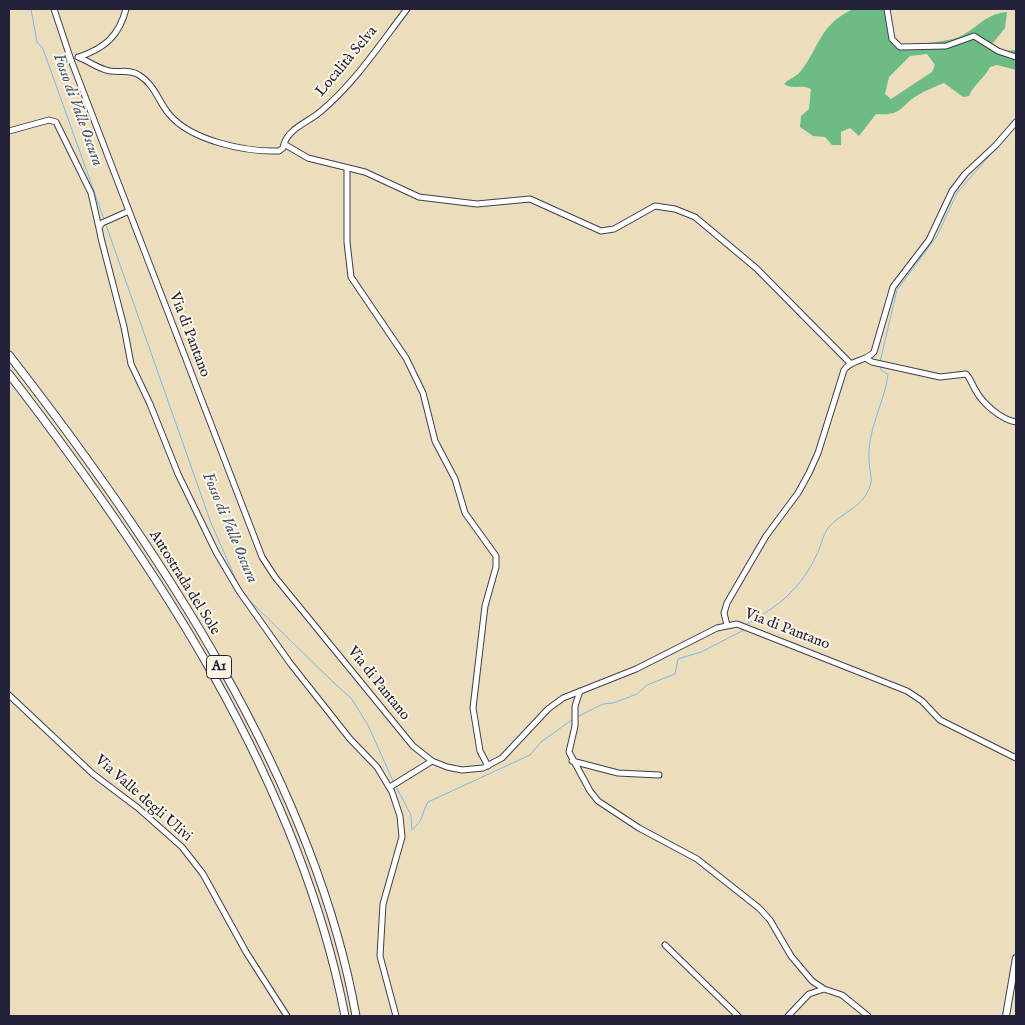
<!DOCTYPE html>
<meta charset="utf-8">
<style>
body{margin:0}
#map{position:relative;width:1025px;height:1025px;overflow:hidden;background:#ecdebc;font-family:"IM FELL English",serif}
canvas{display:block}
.frame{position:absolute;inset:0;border:10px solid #22223b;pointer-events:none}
</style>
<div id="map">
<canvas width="1025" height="1025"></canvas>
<div class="frame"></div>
</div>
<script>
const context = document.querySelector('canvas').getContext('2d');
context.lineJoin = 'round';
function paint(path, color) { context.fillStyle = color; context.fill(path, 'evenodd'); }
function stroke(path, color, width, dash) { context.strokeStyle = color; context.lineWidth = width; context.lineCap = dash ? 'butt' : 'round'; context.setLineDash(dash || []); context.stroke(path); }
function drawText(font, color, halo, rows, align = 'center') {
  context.font = font + ' "IM FELL English",serif'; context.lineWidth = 4; context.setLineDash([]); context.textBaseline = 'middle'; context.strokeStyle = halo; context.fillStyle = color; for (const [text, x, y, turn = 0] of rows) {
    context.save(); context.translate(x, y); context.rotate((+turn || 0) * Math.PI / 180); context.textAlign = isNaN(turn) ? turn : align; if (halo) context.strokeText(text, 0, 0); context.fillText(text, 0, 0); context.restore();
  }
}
paint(new Path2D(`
 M853 9H885L892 43 899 47C916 44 936 43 953 39 975 33 982 14 1007 12L1005 28 988 49 994 52 1016 50V70L997 65 990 67C984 79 974 84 969 96L963 97 944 83C935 87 926 90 918 95 899 106 904 116 876 114L859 136 850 128 841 132V145H832L825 137 813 136 800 127 801 116 809 109 811 89C802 84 793 90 784 84 788 79 796 77 800 72 821 46 818 26 853 9ZM927 54 935 65 932 72 891 99 885 94 889 77 910 56Z`), '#6dbc86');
stroke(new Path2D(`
 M31 9 37 42 43 49 104 219
 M106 225 211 523 238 584
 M880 362 897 290 937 236 957 193 1011 131
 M245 596 334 683 351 698 368 725 393 781
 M763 614C785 602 806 579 816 556 821 547 822 537 828 528 840 513 861 509 869 489 874 478 869 472 869 460 867 431 884 403 888 375L881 370 880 366
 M747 624 758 618
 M577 717 603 704 613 703 637 694 647 685 675 674 678 659 701 652 744 630
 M395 785 411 815 412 830
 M413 829C423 821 422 813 428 802L530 755 541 742 573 719`), '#77baed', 1);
const minor = new Path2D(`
 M54 9 71 60 262 557 275 577 413 746 432 761 447 767 462 770 483 768 502 758 548 709 563 698 636 669 717 628 737 624 907 691 922 701 940 720 1016 758
 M887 9 892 39 900 47 946 46 974 36 998 51 1016 57
 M78 57C88 61 96 67 106 70 117 74 129 68 139 75 155 85 158 101 169 114 191 141 246 152 279 151L283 148C286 129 307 123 320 112 355 83 380 44 407 9
 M79 57C105 48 119 36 126 9
 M9 131 49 120 56 122 91 193 99 228
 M284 144 308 158 365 172 419 197 477 204 530 199 601 231 614 229 655 206 675 209 695 217 756 268 850 363
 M347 168V242L351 277 406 358 423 393 435 441 455 479 465 513 496 556V567L485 606 473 708 480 751 488 766
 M129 211 102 223 99 228 101 238 124 327 131 364 150 404 178 474 216 552 239 591 290 663 350 739 377 767 392 792 400 816 402 837 383 904 380 956 396 1016
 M867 359 872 362 940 377 966 374C971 379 972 385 976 391 983 404 1002 420 1016 422
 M727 625 724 613 727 603 766 536 798 493 809 473 818 453 844 370C852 359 865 362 874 352L893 287 929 240 952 191 965 174 996 145 1016 122
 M580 691 575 706V726L569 752 590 791 598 801 639 828 697 859 759 908 770 920 791 956 812 981 824 989 842 995 868 1016
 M9 695 93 774 138 808 182 847 203 874 246 952 287 1016
 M572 761 618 773 659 775
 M390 787 432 761
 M665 945 738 1016
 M788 1016 809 994 824 989`);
const major = new Path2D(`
 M1006 1016 1016 958`);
const highway = new Path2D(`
 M9 355C155 543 314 779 356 1016
 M9 374C154 562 299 779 345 1016`);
stroke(minor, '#403e4e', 7);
stroke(major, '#403e4e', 8);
stroke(highway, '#403e4e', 9);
stroke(minor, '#fff', 5);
stroke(major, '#fff', 6);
stroke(highway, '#fff', 7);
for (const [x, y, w] of [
 [219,667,25]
]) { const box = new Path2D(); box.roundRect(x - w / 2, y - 11.5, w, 23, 4); context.fillStyle = '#fcf5e5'; context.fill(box); stroke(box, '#22223b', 1); }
drawText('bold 14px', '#22223b', null, [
 ["A1",219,667]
]);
drawText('15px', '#22223b', '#fcf5e5', [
 ["Località Selva",347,62,-50],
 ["Via di Pantano",189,335,69],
 ["Autostrada del Sole",184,583,58],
 ["Via di Pantano",787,630,21],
 ["Via di Pantano",378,684,51],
 ["Via Valle degli Ulivi",143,799,41]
]);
drawText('italic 16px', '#405779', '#fcf5e5', [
 ["Fosso di Valle Oscura",77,110,70],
 ["Fosso di Valle Oscura",229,528,67]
]);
</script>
